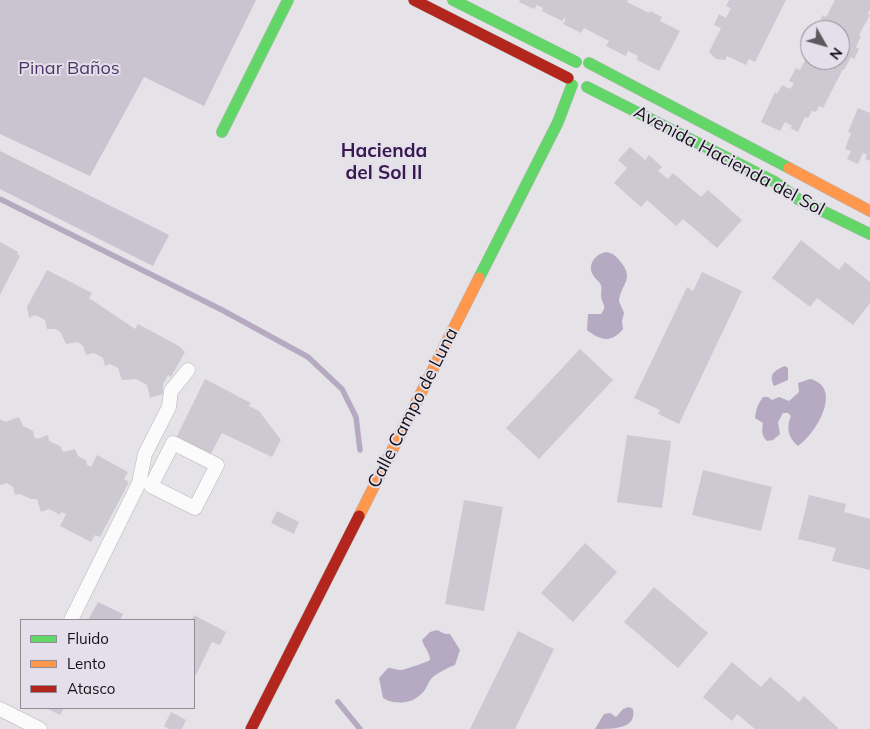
<!DOCTYPE html>
<meta charset="utf-8">
<style>
body{margin:0}
#map{position:relative;width:870px;height:729px;overflow:hidden;background:#e5e2e8;font-family:Mulish,sans-serif}
canvas{display:block}
.legend{position:absolute;left:20px;top:619px;width:175px;height:90px;box-sizing:border-box;background:#e4dfeb;border:1px solid #908d95;margin:0;padding:6px 9px;list-style:none;font-size:15px;color:#131115}
.legend li{display:flex;align-items:center;gap:10px;height:25px}
.legend b{width:25px;border:1px solid #908d95}
.north{position:absolute;left:800px;top:20px;width:50px;height:50px;box-sizing:border-box;background:#e4dfeb;border:1px solid #908d95;border-radius:50%;rotate:128deg;font-size:14px;font-weight:700;line-height:20px;text-align:center;color:#131115}
.north::after{content:'';display:block;margin:auto;width:18px;height:22px;background:#5c5a5f;clip-path:polygon(50% 0,100% 100%,50% 72%,0 100%)}
</style>
<div id="map">
<canvas width="870" height="729"></canvas>
<ul class="legend">
<li><b style="height:6px;background:#63d668"></b>Fluido</li>
<li><b style="height:6px;background:#ff974d"></b>Lento</li>
<li><b style="height:6px;background:#b3261e"></b>Atasco</li>
</ul>
<div class="north">N</div>
</div>
<script>
const context = document.querySelector('canvas').getContext('2d');
context.lineJoin = 'round';
function paint(path, color) { context.fillStyle = color; context.fill(path, 'evenodd'); }
function stroke(path, color, width, dash) { context.strokeStyle = color; context.lineWidth = width; context.lineCap = dash ? 'butt' : 'round'; context.setLineDash(dash || []); context.stroke(path); }
function drawText(font, color, halo, rows, align = 'center') {
  context.font = font + ' Mulish,sans-serif'; context.lineWidth = 4; context.setLineDash([]); context.textBaseline = 'middle'; context.strokeStyle = halo; context.fillStyle = color; for (const [text, x, y, turn = 0] of rows) {
    context.save(); context.translate(x, y); context.rotate((+turn || 0) * Math.PI / 180); context.textAlign = isNaN(turn) ? turn : align; if (halo) context.strokeText(text, 0, 0); context.fillText(text, 0, 0); context.restore();
  }
}
paint(new Path2D(`
 M0 0H256L204 106 144 77 90 176 0 134Z
 M0 151 169 235 153 266 0 189Z
 M98 602 123 614 120 620H88Z`), '#cac3d0');
paint(new Path2D(`
 M606 252C612 253 615 255 619 260 636 279 621 283 619 301L624 313 622 321 623 329C611 344 600 340 587 330L588 314H601C608 305 602 305 601 296 601 292 602 289 601 285 599 281 595 279 593 275 587 265 595 254 606 252Z
 M785 366 788 368V380L774 386C768 374 775 370 785 366Z
 M810 379C844 387 816 434 798 446 788 438 786 427 791 416L788 413H783L778 422 780 434 773 440 767 441C761 435 762 430 763 423L755 418C756 409 758 404 763 397H768L772 400 779 397 789 401 799 392 798 383Z
 M437 630 445 634H450L460 650 455 665C449 667 435 674 431 679 427 684 426 691 420 695 411 704 394 705 383 698L379 678 388 668C393 668 397 670 401 670 404 670 427 662 430 660 430 652 424 648 422 640L430 632Z
 M629 707 633 709C637 729 614 729 595 729L604 714 610 713 616 717 623 709Z`), '#b5aac2');
stroke(new Path2D(`
 M0 199 224 311 308 357 342 389 356 417 360 450
 M338 702 360 729`), '#b5aac2', 5.5);
paint(new Path2D(`
 M520 0H628L627 2 649 13 650 11 662 17 660 21 680 31 659 71 637 60 638 56 628 51 626 56 606 46 609 41 584 28 581 33 563 24 566 19 564 18 562 21 542 11 543 8 537 5 534 9 519 2Z
 M729 0H786L755 62 749 59 746 65 727 56 725 60 716 59 709 52 721 28 714 25 719 14 726 18 731 8 726 6Z
 M835 0H870V9L868 14 870 15 859 35 861 36 856 47 859 49 854 59 851 57 844 70 843 69 823 108 819 106 816 112 812 111 808 118 805 117 798 132 790 128 792 126 785 122 780 131 761 122 775 92 777 94 782 85 790 89 794 83 789 81 796 68 800 70 809 52 805 50 810 40V60H840V30H820L816 28 823 15 826 17Z
 M858 108 870 113V161L865 159 867 155 863 153 858 164 847 159 851 151 845 149 851 133 848 132Z
 M630 147 645 160 649 155 662 167 658 171 668 179 673 173 701 197 708 190 742 220 717 248 683 219 676 226 647 200 641 207 614 183 627 168 618 160Z
 M801 240 839 270 845 262 870 282V303L853 325 817 298 810 307 772 278Z
 M0 242 18 252 17 254 20 256 0 295Z
 M47 270 92 293 89 298 135 329 138 324 179 346 185 352 171 377 168 375 163 384V394L150 398 147 385 136 379 122 380 118 368 110 364 105 366 103 358 94 353 86 355 83 346 78 342 66 344 61 333 56 329H47L45 320 35 315 29 318 27 307Z
 M702 272 742 291 679 424 658 414 660 410 634 398 687 287 693 291Z
 M580 349 613 380 539 459 506 428Z
 M205 379 251 403 249 406 259 411 281 440 272 457 222 433 209 457 175 440Z
 M19 417 23 426 33 431 34 437 37 439 48 435 49 441 60 446 63 452 75 449 78 456 87 461 86 464 91 467 97 455 128 472 124 479 129 482 100 537 95 535 91 542 60 526 66 514 61 512 60 515 49 509 41 512 37 499H31L20 494 15 495 13 487 7 483 0 485V419L5 422Z
 M627 435 671 441 662 508 617 502Z
 M703 470 772 487 761 531 692 515Z
 M809 495 846 504 844 512 870 519V570L832 561 836 548 798 539Z
 M464 500 503 507 484 611 445 604Z
 M277 511 299 522 294 534 271 523Z
 M585 543 617 572 573 622 541 593Z
 M654 587 708 633 678 668 624 622Z
 M194 615 226 632 220 645 212 642 194 679V620H192Z
 M518 631 554 649 515 729H470Z
 M732 662 761 687 770 677 799 702 804 696 839 729H755L737 714 732 721 703 697Z
 M46 708H64L60 715Z
 M171 712 186 720 182 729H169L164 726Z`), '#cdc9d2');
const street = new Path2D(`
 M173 443 217 465 195 508 151 486Z
 M71 620 139 483 145 454 169 407 171 391 188 370
 M0 709 40 729`);
const fast = new Path2D(`
 M453 0 576 62
 M589 63 789 168
 M587 87 775 182 798 199 870 234
 M222 132 288 0
 M479 278 558 122 572 85`);
const slow = new Path2D(`
 M789 168 870 211
 M359 516 479 278`);
const jam = new Path2D(`
 M414 0 568 78
 M251 729 359 516`);
stroke(street, '#b7b5b9', 15);
stroke(fast, '#b7b5b9', 12);
stroke(slow, '#b7b5b9', 12);
stroke(jam, '#b7b5b9', 12);
stroke(street, '#fbfbfc', 14);
stroke(fast, '#63d668', 11);
stroke(slow, '#ff974d', 11);
stroke(jam, '#b3261e', 11);
drawText('18px', '#4d3663', '#e4dfeb', [
 ["Pinar Baños",69,69]
]);
drawText('18px', '#131115', '#e4dfeb', [
 ["Avenida Hacienda del Sol",729,161,28],
 ["Calle Campo de Luna",413,408,-63]
]);
drawText('bold 19px', '#381950', '#e4dfeb', [
 ["Hacienda",384,151],
 ["del Sol II",384,173]
]);
</script>
